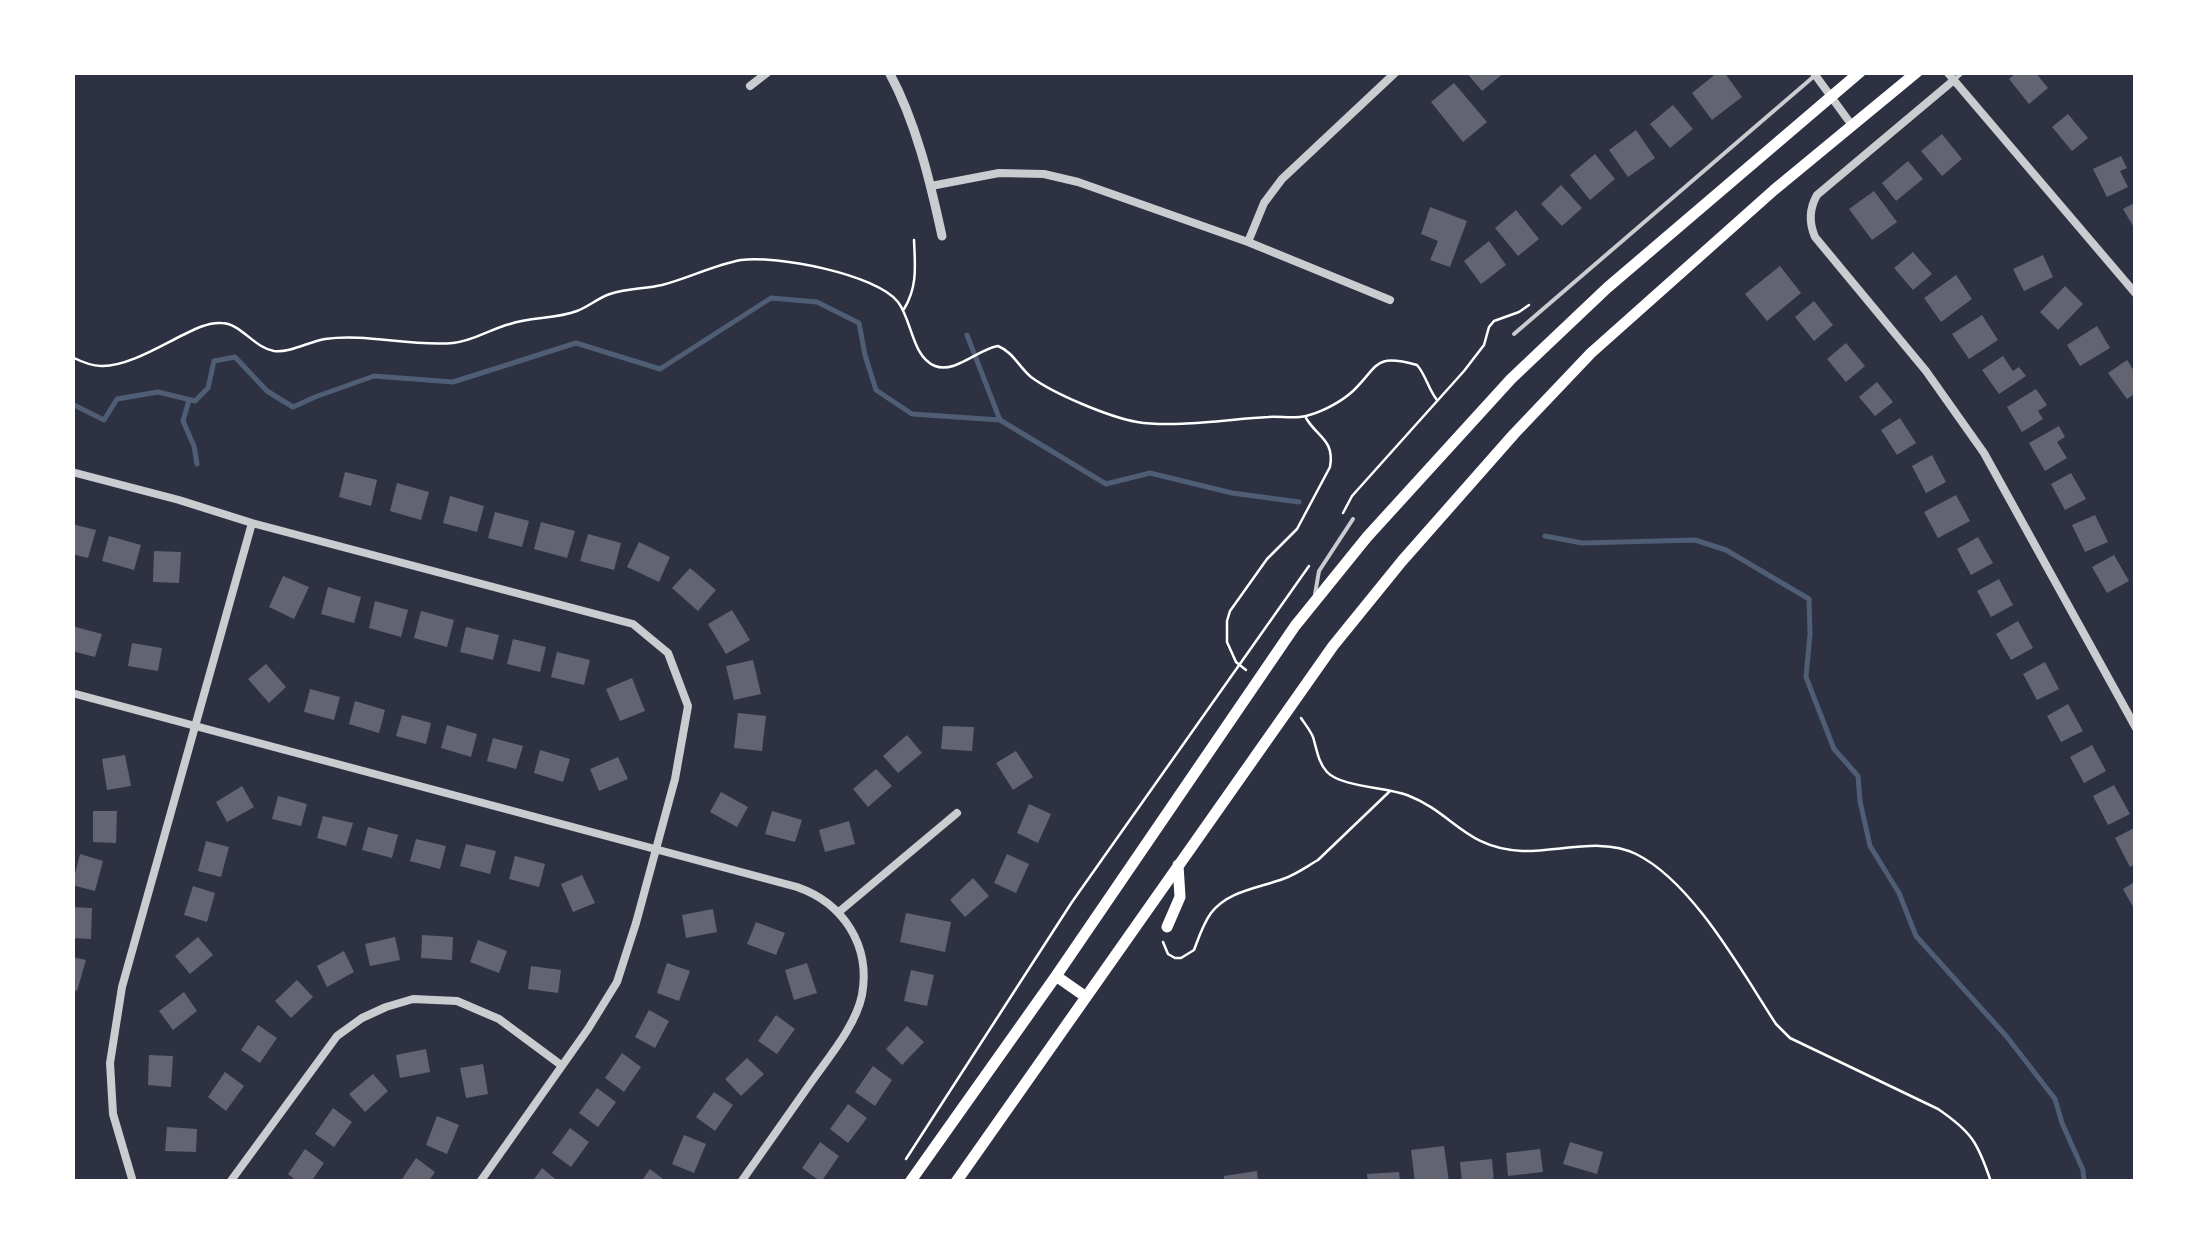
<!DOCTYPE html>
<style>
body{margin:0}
#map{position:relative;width:2208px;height:1254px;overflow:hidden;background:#2d3142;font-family:"Open Sans",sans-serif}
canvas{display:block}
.frame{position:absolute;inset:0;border:75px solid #fff;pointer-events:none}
</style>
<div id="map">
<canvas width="2208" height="1254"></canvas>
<div class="frame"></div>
</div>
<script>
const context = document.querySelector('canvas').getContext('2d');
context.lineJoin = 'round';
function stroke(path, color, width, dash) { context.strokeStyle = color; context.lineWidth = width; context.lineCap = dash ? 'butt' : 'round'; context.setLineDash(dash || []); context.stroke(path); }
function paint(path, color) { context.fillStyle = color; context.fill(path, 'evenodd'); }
stroke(new Path2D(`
 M967 335 1000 420
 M189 400 183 421 194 446 197 464
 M72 404 104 420 117 399 158 392 195 401 208 388 214 361 235 357 267 391 293 407 315 397 374 376 453 382 576 343 660 369 771 298 817 302 859 323 865 355 876 390 912 414 1000 420 1106 484 1150 473 1232 493 1299 502
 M1545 536 1582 543 1695 540 1726 550 1809 599 1810 634 1806 677 1834 749 1858 776 1860 801 1870 846 1899 893 1916 936 2007 1037 2055 1099 2062 1123 2083 1170 2084 1182`), '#4f5d75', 5);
paint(new Path2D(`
 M1466 72H1505L1482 91Z
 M1718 72H1724L1742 97 1712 120 1692 93Z
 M2017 72H2035L2048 88 2029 104 2009 79Z
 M1454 83 1487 122 1463 142 1431 102Z
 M1673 105 1693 129 1670 148 1650 124Z
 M2068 114 2088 138 2072 151 2052 127Z
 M1636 130 1655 158 1628 177 1609 150Z
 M1942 134 1962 159 1942 176 1921 151Z
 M1595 154 1615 179 1590 200 1570 175Z
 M2121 156 2127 168 2120 171 2128 187 2107 197 2093 169Z
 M1908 161 1923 179 1896 201 1882 183Z
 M1561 185 1582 208 1562 226 1541 204Z
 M1874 191 1897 222 1872 240 1849 209Z
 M2136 202V231L2123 209Z
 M1430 207 1467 221 1450 267 1430 260 1438 241 1421 234Z
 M1516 210 1539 239 1518 256 1495 228Z
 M1489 241 1506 265 1481 284 1464 261Z
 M1913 252 1932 274 1913 290 1894 268Z
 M2043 255 2053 277 2024 291 2013 269Z
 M1780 266 1801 293 1767 321 1745 294Z
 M1956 275 1972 299 1941 322 1924 298Z
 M2065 286 2083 304 2058 330 2040 312Z
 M1814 301 1833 325 1814 341 1795 317Z
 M1982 315 1998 340 1969 359 1952 334Z
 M2097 326 2110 348 2080 366 2067 345Z
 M1846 343 1865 366 1846 382 1827 359Z
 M2003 356 2013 371 2019 367 2026 376 1999 394 1982 370Z
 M2127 360 2136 374V393L2127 399 2108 373Z
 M1877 382 1893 402 1875 416 1859 397Z
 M2036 389 2047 405 2038 411 2043 419 2022 432 2007 407Z
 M1900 418 1916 443 1897 455 1881 430Z
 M2059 426 2065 437 2057 442 2067 458 2045 471 2029 443Z
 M1932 455 1946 482 1926 493 1912 466Z
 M345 472 377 480 371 506 339 497Z
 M2071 473 2086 499 2065 510 2051 484Z
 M397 483 429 492 421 520 390 511Z
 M1956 495 1970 521 1938 538 1924 512Z
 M450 496 484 506 477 532 443 523Z
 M495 512 529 521 522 547 488 538Z
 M2095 515 2108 542 2085 552 2072 525Z
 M541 522 575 531 567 558 534 549Z
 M72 524 96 530 88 558 72 554Z
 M588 534 621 543 614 570 580 561Z
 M109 536 141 545 134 570 102 561Z
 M1978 537 1993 563 1971 575 1957 549Z
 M639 542 670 557 659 582 627 567Z
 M154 551 181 552 179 583 153 582Z
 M2114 555 2129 581 2107 593 2092 567Z
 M690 568 716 590 698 611 672 588Z
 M283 576 309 587 294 619 269 607Z
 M1999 579 2013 605 1991 617 1977 591Z
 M328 587 361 597 354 623 321 614Z
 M375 601 408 610 401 637 369 628Z
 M732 610 750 640 726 654 708 624Z
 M421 611 454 620 447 647 414 638Z
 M2018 621 2033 648 2011 660 1996 634Z
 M72 626 102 634 95 657 72 651Z
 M466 627 499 635 493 660 460 652Z
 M513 639 546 647 540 672 507 664Z
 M132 643 162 648 158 671 128 666Z
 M557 652 590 660 584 685 551 677Z
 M753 660 761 694 734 700 726 666Z
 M2045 662 2059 689 2037 700 2023 674Z
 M266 664 286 687 269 703 248 679Z
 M632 678 645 711 620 721 606 689Z
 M310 689 340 697 334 720 304 712Z
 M355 701 385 710 379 733 349 724Z
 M2068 704 2083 731 2061 742 2047 716Z
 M738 713 766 716 762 751 734 748Z
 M402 715 431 723 426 744 396 736Z
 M447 725 477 734 471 757 441 748Z
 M943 726 974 727 972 751 941 749Z
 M907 735 922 753 898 773 883 756Z
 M493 738 523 746 516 769 487 761Z
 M2092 745 2106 771 2084 783 2070 757Z
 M540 750 570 759 563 782 534 773Z
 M1016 751 1033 777 1013 790 996 763Z
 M125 755 131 786 107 790 102 759Z
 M618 757 628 779 599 791 590 769Z
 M876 769 892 786 868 807 853 789Z
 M2114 785 2130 814 2108 825 2093 796Z
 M242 786 254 807 227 822 216 802Z
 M721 792 748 807 737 827 710 812Z
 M278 796 307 804 301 826 272 819Z
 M1029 804 1051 814 1038 843 1017 833Z
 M93 811H117L116 843 93 842Z
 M772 811 802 820 795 842 765 834Z
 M323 816 353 823 346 846 317 838Z
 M849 821 855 844 825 852 819 830Z
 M368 827 398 835 392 858 362 850Z
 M2136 827V864L2130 867 2115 838Z
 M416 839 446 846 440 869 410 861Z
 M206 841 229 847 221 877 198 871Z
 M466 844 496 851 490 874 460 866Z
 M80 854 103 861 95 891 72 885Z
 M1007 854 1029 864 1016 893 994 883Z
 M515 856 545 864 539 887 509 879Z
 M582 875 595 903 573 912 561 884Z
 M973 878 989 896 965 917 950 900Z
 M2136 881V912L2123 889Z
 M193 886 215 893 207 922 184 915Z
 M72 907 92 908 91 939 72 938Z
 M713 909 717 932 686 938 682 915Z
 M906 913 951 922 945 952 900 942Z
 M756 922 785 933 776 955 747 944Z
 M422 935 453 937 452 960 421 958Z
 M198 937 213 955 190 974 175 956Z
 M395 937 400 960 370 966 365 944Z
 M478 940 507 951 499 973 470 962Z
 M344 951 354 972 327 987 317 966Z
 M72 957 86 960 77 991 72 989Z
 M667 963 690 971 679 1001 657 993Z
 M807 963 817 993 794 1000 785 970Z
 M531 966 561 970 558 993 528 989Z
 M911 970 934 975 927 1006 904 1001Z
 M297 980 313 997 291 1018 275 1001Z
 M184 992 197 1011 173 1030 159 1011Z
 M649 1010 669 1021 655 1048 635 1037Z
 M776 1015 795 1029 777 1054 758 1041Z
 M258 1025 277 1038 260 1063 241 1050Z
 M907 1026 924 1042 902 1065 886 1049Z
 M426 1049 430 1072 400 1078 396 1055Z
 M622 1053 641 1067 624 1092 605 1078Z
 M149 1055 173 1056 171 1087 148 1085Z
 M747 1058 764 1074 741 1096 725 1079Z
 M483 1064 488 1094 466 1098 460 1068Z
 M873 1066 892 1080 875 1106 855 1092Z
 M225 1072 244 1086 226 1111 208 1097Z
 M373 1074 388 1091 365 1112 349 1094Z
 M597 1088 616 1102 598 1127 579 1113Z
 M714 1092 733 1105 715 1131 696 1117Z
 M848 1104 867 1118 848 1143 830 1129Z
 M333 1108 352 1122 334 1147 315 1134Z
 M437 1116 459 1125 447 1154 426 1145Z
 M167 1127 197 1129 196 1152 165 1151Z
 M570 1128 589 1142 571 1167 552 1153Z
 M684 1135 706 1144 694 1173 672 1164Z
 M820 1142 839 1156 821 1182 802 1168Z
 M1570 1142 1603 1152 1597 1174 1563 1164Z
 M1444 1146 1449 1182H1415L1411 1150Z
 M305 1149 324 1163 311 1182H298L288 1174Z
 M1540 1149 1543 1172 1508 1176 1506 1153Z
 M416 1158 435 1172 428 1182H400Z
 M1492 1159 1494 1182H1462L1460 1162Z
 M542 1168 559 1182H532Z
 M650 1169 667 1182H641Z
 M1257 1171 1258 1182H1224V1176Z
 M1399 1172 1400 1182H1368L1367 1174Z`), '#626471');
stroke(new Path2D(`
 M904 309C918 286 915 265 914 240
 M72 357C82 362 91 366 101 366 127 367 162 345 185 334 195 329 209 322 221 323 241 323 254 348 274 351 290 353 308 342 325 339 367 333 410 347 453 343 474 341 490 329 510 324 531 317 556 319 577 311 588 307 598 298 610 294 628 288 645 289 662 285 689 278 714 265 741 260 776 255 876 274 898 302 912 320 912 357 935 366 955 374 978 349 998 346 1013 352 1019 367 1031 377 1054 394 1109 417 1137 422 1174 428 1230 419 1268 417 1280 416 1294 419 1306 416 1322 412 1341 402 1353 391 1379 366 1373 353 1417 365 1426 375 1428 389 1437 400
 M1343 513 1352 496 1464 371 1484 345 1489 327 1494 321 1519 312 1529 305
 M1246 670 1236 662 1227 642V621L1230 611 1267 559 1297 529 1330 467C1335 440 1317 437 1306 418
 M1301 718C1305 724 1310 730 1313 737 1317 750 1318 762 1327 772 1341 787 1386 787 1407 795 1454 813 1464 848 1522 851 1559 852 1602 837 1636 854 1693 882 1742 972 1776 1024L1790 1038 1938 1109C1972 1132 1978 1143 1991 1182
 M1163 942 1168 954 1175 958H1181L1194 950C1199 937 1203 924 1211 913 1228 891 1258 888 1283 879 1295 875 1306 867 1318 860L1389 792
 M906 1159 1072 902 1309 566`), '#fff', 2.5);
stroke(new Path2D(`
 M1954 80 1963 72
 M1514 334 1819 72
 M1315 594 1319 571 1353 519`), '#caccd0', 4);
stroke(new Path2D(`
 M1813 72 1851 124
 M1947 72 2136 294
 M1954 80 1817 195C1809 209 1809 223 1815 237L1926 371 1984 453 2136 728
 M750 86 768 72
 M931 186 999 173 1044 174 1078 182 1248 242 1390 300
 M1248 242 1264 203 1282 179 1396 72
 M72 472 179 500 252 523 633 624 668 653 688 706 675 779 636 923 617 982 588 1029 480 1182
 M72 693 797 887C843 903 871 945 862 995 856 1025 829 1057 812 1081 789 1114 765 1148 741 1182
 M840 911 957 813
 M133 1182 113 1114 110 1063 122 987 252 523
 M230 1182 337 1036 362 1018 386 1007 413 999 457 1001 499 1019 561 1065`), '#caccd0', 8);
stroke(new Path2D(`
 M889 72C916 122 930 181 942 236`), '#caccd0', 9);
stroke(new Path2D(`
 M1167 927 1180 897 1178 865
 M1056 976 1086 997
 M910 1182 1056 976 1295 626 1367 537 1511 379 1607 288 1860 72
 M956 1182 1333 646 1402 561 1514 434 1591 353 1774 190 1917 72`), '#fff', 11);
</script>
